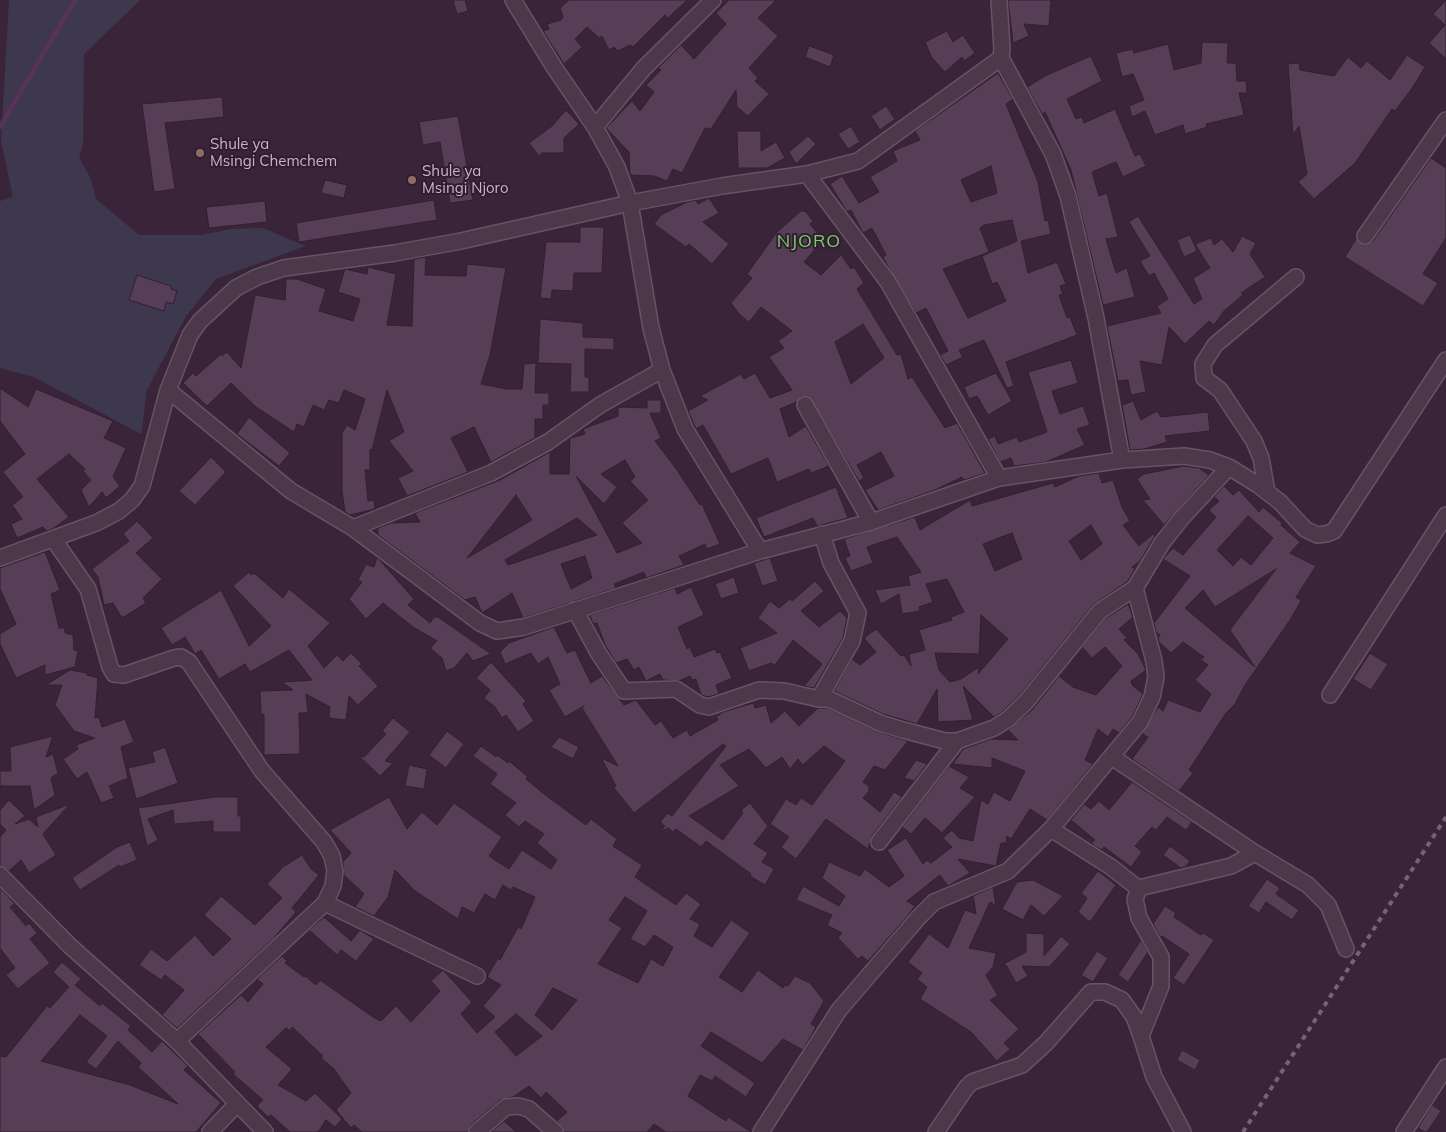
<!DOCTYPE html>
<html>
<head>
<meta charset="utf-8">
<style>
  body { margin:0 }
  canvas { display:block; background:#3a243a }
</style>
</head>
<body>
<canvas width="1446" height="1132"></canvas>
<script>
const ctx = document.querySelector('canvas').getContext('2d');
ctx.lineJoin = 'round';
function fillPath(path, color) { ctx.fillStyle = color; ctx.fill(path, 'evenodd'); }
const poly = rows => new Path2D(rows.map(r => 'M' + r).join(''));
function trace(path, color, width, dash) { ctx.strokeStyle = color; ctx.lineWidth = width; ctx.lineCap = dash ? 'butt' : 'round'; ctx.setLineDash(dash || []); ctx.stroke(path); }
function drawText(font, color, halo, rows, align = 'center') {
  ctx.font = font + ' Mulish,sans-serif'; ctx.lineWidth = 4; ctx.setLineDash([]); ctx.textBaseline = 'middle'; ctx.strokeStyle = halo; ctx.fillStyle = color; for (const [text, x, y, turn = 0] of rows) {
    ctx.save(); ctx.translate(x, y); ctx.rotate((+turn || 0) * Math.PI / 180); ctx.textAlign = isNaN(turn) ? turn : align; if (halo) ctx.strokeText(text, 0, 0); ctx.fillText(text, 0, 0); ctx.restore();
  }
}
const green = poly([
  [9,0,140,0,84,54,83,143,79,158,91,179,96,199,139,235,201,235,231,229,263,228,305,246,216,279,186,316,147,390,141,434,34,377,0,368,0,201,13,197,1,141]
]);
const stream = poly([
  [0,127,75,0]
]);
const building = poly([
  [453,0,465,0,468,11,457,14,453,0],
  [569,0,687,0,668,18,665,15,633,47,630,45,618,51,614,47,609,50,602,36,599,38,587,27,575,39,582,47,564,64,543,31,549,29,547,24,561,20,563,17,560,8,569,0],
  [729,0,776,0,758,18,778,36,749,68,758,78,755,81,769,94,748,116,737,107,736,90,711,129,705,128,682,173,673,169,667,181,654,176,630,175,629,152,606,128,632,101,640,111,654,92,646,85,661,70,658,68,681,45,694,59,726,24,716,13,729,0],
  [1008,0,1051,0,1049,26,1024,24,1029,36,1013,43,1008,0],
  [1446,0,1446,59,1429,43,1445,25,1433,14,1446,0],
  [947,31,953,42,963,35,975,53,964,61,962,57,945,72,932,58,925,42,947,31],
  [1202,42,1228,43,1227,63,1236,63,1237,81,1246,81,1247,93,1239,93,1244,115,1206,124,1207,127,1185,134,1183,125,1155,135,1145,111,1132,117,1129,106,1144,100,1133,74,1122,77,1116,53,1133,49,1134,53,1168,44,1174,70,1201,63,1202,42],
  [809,46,834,55,830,67,805,57,809,46],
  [1407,55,1425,67,1413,87,1395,111,1392,109,1355,163,1314,199,1298,182,1307,174,1299,126,1293,135,1288,64,1299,63,1300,70,1334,76,1348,57,1361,68,1367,61,1390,80,1407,55],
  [1091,56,1102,81,1067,99,1076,119,1082,117,1084,123,1115,109,1135,156,1140,154,1146,166,1123,177,1116,162,1092,172,1099,196,1107,193,1118,237,1106,239,1116,273,1127,268,1135,297,1103,305,1071,170,1045,112,1042,114,1027,87,1047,75,1091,56],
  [998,73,1013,99,1006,104,1038,182,1045,221,1048,220,1051,234,1021,241,1028,273,1057,262,1066,284,1060,286,1063,294,1059,295,1067,318,1070,317,1077,335,1006,362,1014,386,1007,388,984,340,959,350,963,357,946,365,940,355,948,351,926,308,916,313,888,267,883,257,886,255,872,228,863,233,851,210,847,212,830,184,842,176,859,203,879,192,870,177,897,161,893,151,920,140,915,131,998,73],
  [991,166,997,193,971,202,961,180,991,166],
  [1012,220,1017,241,982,256,992,284,997,282,1006,301,968,318,943,269,989,252,980,228,984,225,1012,220],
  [222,97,224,117,165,123,175,189,154,192,142,104,222,97],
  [886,106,895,119,880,130,871,116,886,106],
  [566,110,579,124,564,138,564,153,542,153,539,156,529,143,552,126,566,110],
  [458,116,473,200,450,203,440,142,423,145,419,122,458,116],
  [851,126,860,142,848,149,838,134,851,126],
  [737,131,761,131,761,151,776,142,785,158,767,168,738,168,737,131],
  [808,136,816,144,796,164,789,152,808,136],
  [1431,158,1446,168,1446,238,1423,274,1438,283,1423,306,1345,257,1356,239,1364,245,1373,241,1431,158],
  [325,180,347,185,344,198,321,193,325,180],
  [709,198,719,213,703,222,729,244,712,264,689,244,686,247,654,224,661,215,687,202,696,200,698,204,709,198],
  [434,200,437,220,299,242,296,223,434,200],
  [265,201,267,222,209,228,206,207,265,201],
  [801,211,805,211,813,221,810,224,823,240,804,262,821,275,841,255,851,269,854,267,864,283,857,289,897,355,901,354,908,379,912,377,945,428,957,423,985,473,964,480,962,477,935,490,878,510,865,490,894,476,881,452,857,465,864,478,859,481,809,397,801,397,796,402,780,409,789,437,806,426,829,466,811,473,809,469,777,482,768,458,731,474,703,425,696,429,688,411,708,400,700,396,741,374,744,379,755,373,770,398,792,390,769,357,784,348,778,341,792,331,761,307,749,322,740,315,731,303,752,278,747,274,777,232,801,211],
  [863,324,884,358,851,384,835,342,863,324],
  [1138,216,1194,304,1202,299,1193,278,1210,268,1195,244,1211,238,1214,245,1222,239,1233,252,1242,236,1256,243,1250,254,1265,277,1241,293,1243,295,1224,311,1214,325,1209,321,1185,344,1169,327,1162,365,1140,361,1146,392,1131,395,1128,380,1118,381,1107,326,1161,313,1157,306,1168,299,1154,273,1149,276,1140,261,1150,256,1129,222,1138,216],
  [580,227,604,227,602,273,574,273,573,291,552,290,551,299,540,298,546,242,580,242,580,227],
  [1190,235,1197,251,1184,257,1177,240,1190,235],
  [426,257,425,275,466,276,467,264,506,268,490,355,481,384,507,389,522,389,524,364,536,363,535,393,549,393,549,405,543,405,543,419,535,419,535,438,491,462,474,427,451,438,468,472,407,496,398,478,413,471,389,441,404,432,387,390,372,450,370,449,370,470,365,470,368,501,374,500,375,509,350,515,345,512,342,491,342,433,347,425,355,430,365,399,344,390,339,403,329,400,324,410,313,405,304,427,297,424,294,432,256,407,231,383,207,406,183,383,193,373,196,376,221,354,222,356,227,352,241,368,255,295,285,300,286,279,297,279,326,289,319,311,353,321,360,299,338,292,345,269,367,274,368,267,396,274,387,325,412,326,414,259,426,257],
  [137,275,171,286,171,289,177,291,173,304,166,302,164,311,129,300,137,275],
  [540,319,583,323,583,337,614,338,614,350,585,349,585,377,589,377,589,392,570,392,571,364,538,363,540,319],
  [1071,360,1078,383,1052,391,1060,414,1083,406,1090,425,1077,429,1085,445,1046,462,1014,466,1011,458,1000,462,988,439,995,436,998,444,1017,437,1019,442,1047,432,1028,372,1071,360],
  [996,373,1012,401,988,415,977,396,969,399,964,387,996,373],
  [0,388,28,407,36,389,113,421,104,438,126,448,113,477,120,486,106,498,102,492,89,507,81,490,91,480,83,471,85,469,69,454,37,479,69,517,54,528,47,531,43,527,17,538,11,524,22,519,12,505,23,497,3,472,25,454,0,421,0,388],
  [647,400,661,400,661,413,650,413,661,438,655,441,677,470,700,505,702,504,720,544,707,549,705,544,679,556,684,565,646,578,644,572,614,584,616,588,523,618,512,593,482,613,475,597,465,600,378,535,378,528,391,523,420,522,415,513,500,480,550,452,550,474,569,474,570,438,585,434,583,429,618,416,618,407,647,408,647,400],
  [625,460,635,477,630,481,648,500,622,523,642,543,617,553,576,476,604,504,617,487,601,474,625,460],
  [516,495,532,520,467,558,516,495],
  [577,518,597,535,508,565,505,560,577,518],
  [585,556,592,578,571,589,561,564,585,556],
  [1133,401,1141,420,1157,411,1161,417,1208,412,1210,431,1165,436,1167,442,1144,449,1130,450,1122,405,1133,401],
  [249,417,290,453,279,466,237,434,249,417],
  [211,457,226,472,195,505,179,491,211,457],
  [1184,466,1199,468,1209,475,1164,525,1143,500,1150,499,1137,479,1144,474,1184,466],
  [1099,473,1102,483,1113,480,1122,507,1130,521,1123,525,1139,546,1153,534,1155,536,1140,561,1132,567,1135,569,1128,581,1093,605,1018,697,1002,712,994,717,963,686,973,720,938,722,937,689,917,724,883,714,834,691,852,659,860,665,876,652,864,638,876,629,901,656,904,655,911,666,909,654,925,650,919,630,952,620,951,617,964,612,947,579,926,584,933,602,919,607,920,611,902,614,899,594,881,604,875,590,910,585,908,576,921,572,897,537,867,547,873,563,851,571,845,558,850,556,844,539,915,517,920,530,970,500,972,506,1053,483,1055,487,1079,476,1099,473],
  [1091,525,1102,544,1081,560,1069,541,1091,525],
  [1012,533,1022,559,995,571,983,544,1012,533],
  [981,615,1008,639,978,674,979,667,961,679,950,682,939,670,935,653,979,654,981,615],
  [1224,486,1233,495,1239,490,1259,512,1263,507,1282,523,1281,525,1300,542,1290,553,1316,566,1296,597,1301,601,1290,620,1245,685,1235,704,1226,713,1189,770,1193,773,1179,791,1132,759,1148,737,1142,734,1158,707,1163,711,1168,700,1200,712,1211,694,1195,680,1208,665,1201,660,1204,657,1183,642,1171,653,1159,642,1158,638,1160,635,1156,632,1154,623,1190,576,1163,559,1173,548,1183,555,1216,517,1209,510,1219,501,1214,497,1224,486],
  [1248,516,1273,538,1251,565,1241,557,1233,566,1217,550,1248,516],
  [1276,569,1230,630,1255,667,1185,608,1203,590,1215,607,1276,569],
  [836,487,848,518,817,526,813,518,764,537,756,518,836,487],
  [137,521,153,538,136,553,162,579,143,598,146,603,122,618,113,603,104,605,98,577,92,569,129,541,123,534,137,521],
  [45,552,60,590,51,594,59,628,65,628,65,633,73,635,74,650,78,651,75,667,45,675,45,665,16,678,0,644,0,634,16,624,0,589,0,568,45,552],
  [377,557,414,599,408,605,430,623,434,617,438,617,491,654,473,661,467,653,454,668,446,671,442,658,430,648,437,641,413,627,383,603,366,619,349,599,362,582,358,580,366,564,374,567,377,557],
  [770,558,778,581,762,586,754,563,770,558],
  [249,572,251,575,254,573,283,598,289,589,330,623,308,646,324,668,337,655,343,661,351,653,362,664,359,666,378,686,358,705,349,696,346,720,329,718,330,707,306,694,308,713,299,713,300,754,264,755,264,714,261,715,260,691,293,690,282,682,312,680,289,650,250,672,245,664,219,679,201,650,195,654,185,637,172,645,161,628,221,590,249,646,271,626,233,586,249,572],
  [734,577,739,593,721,599,715,584,734,577],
  [815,581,824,591,801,611,819,627,840,611,847,618,843,638,814,688,804,686,822,664,793,640,775,665,771,663,749,671,740,648,777,633,758,618,770,601,779,608,790,599,792,601,815,581],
  [691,587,704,615,678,627,687,649,690,647,694,657,715,649,717,653,720,652,732,678,716,685,719,694,708,697,701,695,696,679,692,680,690,676,679,681,663,680,660,674,646,681,639,667,634,670,627,659,616,663,605,645,597,623,593,624,590,615,675,588,677,594,691,587],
  [1128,604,1133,617,1119,629,1127,638,1124,640,1138,654,1146,670,1131,681,1132,685,1143,694,1132,717,1119,733,1113,729,1108,737,1098,729,1085,760,1093,764,1047,820,1030,809,1011,839,1007,836,1006,843,1001,843,996,866,958,859,970,873,948,886,940,875,907,901,915,906,907,917,868,961,862,956,858,959,838,938,842,933,827,925,832,915,796,900,803,886,839,906,845,896,822,878,829,862,860,876,865,869,889,887,904,876,887,850,906,838,923,864,927,860,931,863,952,847,943,838,952,830,959,838,973,841,981,800,988,804,994,792,1010,801,1025,771,992,758,992,768,953,764,963,749,991,739,1018,740,1008,730,1032,710,1059,676,1073,687,1096,695,1122,666,1105,647,1092,658,1082,647,1106,618,1128,604],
  [554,627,567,653,575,650,591,683,602,676,624,705,636,700,655,725,661,721,673,738,687,730,690,736,718,720,716,717,723,712,753,703,755,708,766,705,771,723,785,711,799,726,818,708,827,708,876,731,908,741,885,770,874,766,863,782,869,786,869,791,863,798,880,812,894,792,902,797,872,836,868,849,826,819,796,859,781,847,789,837,770,824,786,799,796,805,801,798,812,805,845,761,824,746,803,765,798,759,790,769,782,757,766,768,749,749,720,765,739,786,689,816,723,840,743,813,741,810,750,803,768,826,754,844,768,853,762,862,774,869,765,885,750,876,751,874,706,841,701,847,676,829,673,832,668,828,660,832,665,826,660,822,668,813,672,816,726,746,723,744,634,813,614,788,616,786,601,758,618,766,582,708,584,706,565,717,549,690,560,684,548,657,538,664,531,653,505,664,500,652,509,643,554,627],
  [1370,653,1388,664,1371,690,1353,679,1370,653],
  [491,662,526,701,523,704,534,721,518,732,506,715,502,718,495,707,484,698,490,690,476,678,491,662],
  [70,670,87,673,87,675,98,678,95,718,99,717,102,727,125,719,134,742,121,747,128,778,109,786,114,798,101,803,87,772,77,779,63,759,78,749,76,745,95,738,74,731,55,705,62,685,46,685,70,670],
  [393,718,410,732,385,761,393,763,380,776,359,756,364,757,386,734,382,731,393,718],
  [447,731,464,744,446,768,429,755,447,731],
  [53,736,46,757,53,754,58,773,51,778,55,795,34,810,30,786,0,786,0,771,11,771,10,747,53,736],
  [559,737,579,747,573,759,551,747,559,737],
  [481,746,496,757,497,755,508,763,509,761,528,777,526,779,544,794,586,825,591,819,617,839,613,846,642,865,635,877,676,905,686,893,701,904,690,919,700,924,694,936,712,947,731,920,750,933,719,977,742,992,758,970,783,988,785,985,788,986,795,976,810,983,824,1001,811,1024,816,1027,803,1050,783,1039,762,1063,711,1032,701,1046,755,1083,746,1097,715,1076,712,1081,700,1075,688,1096,726,1121,728,1117,751,1132,666,1132,654,1124,647,1132,564,1132,557,1121,567,1112,546,1092,541,1098,529,1086,513,1097,500,1100,471,1125,468,1132,362,1132,354,1125,351,1128,336,1110,351,1093,334,1069,321,1058,323,1056,292,1027,290,1031,286,1028,266,1047,292,1069,278,1085,306,1101,315,1093,342,1119,335,1127,326,1120,318,1132,290,1132,271,1115,268,1117,257,1106,263,1100,233,1074,235,1072,198,1034,241,995,248,1002,263,984,257,979,282,956,287,961,285,963,304,977,305,976,316,985,320,980,376,1019,381,1021,396,1006,411,1022,440,991,431,981,443,970,472,1002,461,1014,477,1033,495,1017,483,1006,501,985,487,977,498,958,500,960,518,927,521,929,535,897,513,887,511,890,503,885,495,900,485,894,474,913,462,907,458,919,415,891,395,870,388,897,374,916,355,907,364,894,344,875,343,862,351,853,330,830,389,797,407,829,422,812,437,825,454,803,502,837,489,856,509,869,522,850,551,869,557,860,537,843,544,834,525,821,519,827,505,815,516,803,490,784,497,774,473,756,481,746],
  [625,897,647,911,630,939,645,947,654,935,673,947,663,966,651,959,638,983,598,964,622,928,609,920,625,897],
  [553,988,577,1000,552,1030,535,1015,553,988],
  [516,1014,542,1036,516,1056,495,1032,516,1014],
  [165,747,178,783,136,799,128,768,155,762,152,752,165,747],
  [916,760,927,764,914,781,904,778,916,760],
  [409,765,427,769,424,789,405,786,409,765],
  [949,766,969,777,960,788,975,797,942,833,925,818,911,834,902,827,949,766],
  [1132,782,1192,822,1186,830,1167,817,1156,830,1152,827,1135,846,1142,852,1131,867,1104,847,1102,850,1093,845,1092,843,1095,840,1071,820,1084,804,1091,809,1099,801,1109,810,1132,782],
  [215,797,238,797,238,816,241,816,241,832,213,832,213,821,174,824,173,810,148,819,158,840,147,846,138,808,215,797],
  [9,800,25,816,15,824,29,819,38,827,36,817,70,804,43,834,56,855,29,873,21,860,9,871,0,866,0,837,6,830,0,824,0,810,9,800],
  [130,842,137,860,120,867,119,865,80,890,72,878,117,847,130,842],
  [1170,846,1190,861,1185,867,1181,868,1163,855,1170,846],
  [302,855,311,869,319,875,292,908,296,912,273,939,177,1028,162,1015,184,990,165,975,161,980,139,965,151,949,167,961,195,935,213,956,231,939,204,915,221,896,255,925,282,898,267,884,283,867,302,855],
  [1098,871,1116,885,1090,922,1078,912,1087,898,1081,893,1098,871],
  [1267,879,1280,888,1276,894,1299,910,1292,920,1266,902,1259,913,1248,906,1267,879],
  [1033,880,1063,896,1044,916,1031,905,1023,920,1002,909,1017,882,1033,880],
  [993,887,996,906,990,902,969,948,996,953,993,967,986,975,998,996,990,1000,1019,1029,1004,1043,1010,1049,997,1061,971,1032,920,999,927,987,917,979,922,973,908,962,929,934,948,948,965,910,976,914,973,896,993,887],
  [0,888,15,904,10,907,26,926,29,923,37,933,30,939,50,963,18,989,6,975,15,968,0,948,0,888],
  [1165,906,1176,913,1174,917,1201,935,1203,933,1214,940,1184,985,1173,978,1189,954,1162,936,1161,938,1153,924,1165,906],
  [324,917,351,941,360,930,374,939,356,961,341,950,337,955,309,930,324,917],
  [1026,933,1044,934,1044,956,1061,936,1070,944,1049,967,1022,966,1028,976,1016,983,1006,965,1002,965,1026,952,1026,933],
  [1141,940,1148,952,1128,982,1118,975,1141,940],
  [1097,951,1108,958,1093,982,1081,975,1097,951],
  [62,962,81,979,75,985,100,1006,102,1003,131,1026,128,1030,152,1052,162,1041,188,1066,184,1070,221,1103,196,1132,0,1132,0,1056,6,1057,47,1006,50,1008,69,987,53,972,62,962],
  [80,1015,107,1036,86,1062,96,1069,118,1041,141,1063,138,1067,178,1104,130,1085,41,1061,80,1015],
  [1182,1050,1200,1060,1195,1070,1177,1060,1182,1050],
  [1432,1105,1441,1111,1427,1132,1425,1132,1418,1128,1432,1105],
  [504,1121,516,1132,491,1132,504,1121]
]);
const minor = poly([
  [513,0,554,67,595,127,617,167,630,203,651,328,662,370,685,429,760,551],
  [1001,58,1053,154,1068,196,1096,318,1122,460],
  [595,127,644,68,713,0],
  [807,174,888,282,999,478],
  [1365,236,1446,120],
  [168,390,291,491,353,528,480,623,497,631,524,627,760,551,871,522,999,478,1122,460,1184,456,1210,460,1229,467,1258,485,1280,502,1305,529,1317,535,1326,534,1334,531,1446,360],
  [805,405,871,522],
  [1267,492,1261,458,1254,441,1220,390,1204,378,1203,364,1215,345,1296,277],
  [353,528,491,473,548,442,600,405,662,370],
  [54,540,88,589,110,667,114,674,124,675,174,658,181,657,189,662,262,771,324,842,332,856,335,871,333,886,325,903,177,1041],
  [0,558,96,523,119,511,132,500,142,486,168,390,190,335,200,321,236,288,257,277,284,268,395,253,461,241,630,203,722,186,807,174,858,161,1001,58,1002,49,999,0],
  [575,610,599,654,624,691,676,689,700,705,709,707,759,690,784,691,819,699,829,699,880,723,903,730,945,741,957,741,994,728,1008,719,1025,703,1100,611,1135,588,1162,543,1181,519,1229,467],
  [1330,695,1446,515],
  [819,699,852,641,858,613,831,563,822,534],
  [1112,757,1255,853,1308,885,1328,905,1346,949],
  [1051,829,1111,867,1139,889],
  [879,842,957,741],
  [0,875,71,947,177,1041,265,1132],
  [325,903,477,976],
  [210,1132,237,1104],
  [477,1132,506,1107,518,1106,529,1109,555,1132],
  [761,1132,839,1010,919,917,934,902,1008,871,1051,829,1140,722,1152,697,1156,677,1154,661,1135,588],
  [936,1132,966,1088,972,1082,1022,1065,1046,1043,1091,992,1105,992,1122,1000,1134,1017,1141,1036],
  [1183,1132,1154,1077,1141,1036,1161,986,1161,957,1139,918,1135,899,1139,889,1143,887,1231,866,1255,853],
  [1404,1132,1446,1067]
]);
const rail = poly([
  [1243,1132,1446,817]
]);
const markers = [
  [200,153,5,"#8d6e63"],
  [412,180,5,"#8d6e63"]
];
const poiNames = [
  ["Shule ya",210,144],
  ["Msingi Chemchem",210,161],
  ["Shule ya",422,171],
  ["Msingi Njoro",422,188]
];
const quarterNames = [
  ["NJORO",809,242]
];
fillPath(green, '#3e384f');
trace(stream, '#583258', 4.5);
fillPath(building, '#573e57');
trace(building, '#321f31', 1);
trace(minor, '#665365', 18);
trace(minor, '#4b384b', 15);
trace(rail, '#796178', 4, [5, 5]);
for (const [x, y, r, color] of markers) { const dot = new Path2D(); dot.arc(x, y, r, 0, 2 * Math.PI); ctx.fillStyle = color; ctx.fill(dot); trace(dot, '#301d2f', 2); }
drawText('15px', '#c6b3c6', '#301d2f', poiNames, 'left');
ctx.letterSpacing = '1px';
drawText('18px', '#75ce66', '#301d2f', quarterNames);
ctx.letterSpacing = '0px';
</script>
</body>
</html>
